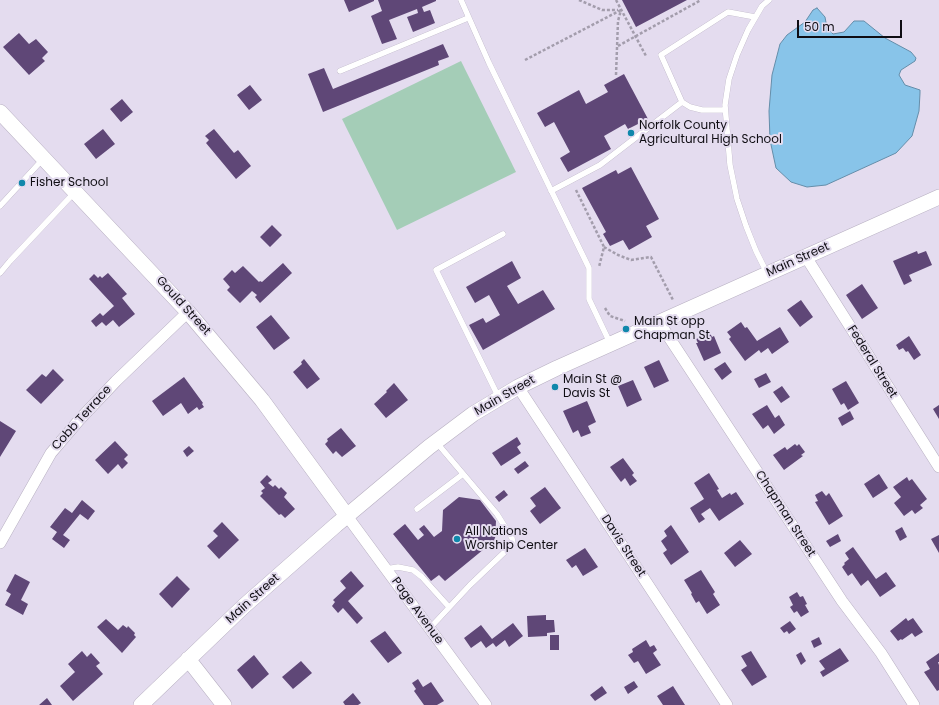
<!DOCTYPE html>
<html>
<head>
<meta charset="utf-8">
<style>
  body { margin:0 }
  #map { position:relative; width:939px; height:705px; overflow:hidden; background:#e4dcef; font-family:Poppins,sans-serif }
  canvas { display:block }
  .scale { position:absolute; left:797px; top:20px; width:105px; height:18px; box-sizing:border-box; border:2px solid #0f0d13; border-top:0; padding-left:5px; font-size:12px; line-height:14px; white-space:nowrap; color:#0f0d13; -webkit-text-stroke:3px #e4dcef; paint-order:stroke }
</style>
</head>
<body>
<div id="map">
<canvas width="939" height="705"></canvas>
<div class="scale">50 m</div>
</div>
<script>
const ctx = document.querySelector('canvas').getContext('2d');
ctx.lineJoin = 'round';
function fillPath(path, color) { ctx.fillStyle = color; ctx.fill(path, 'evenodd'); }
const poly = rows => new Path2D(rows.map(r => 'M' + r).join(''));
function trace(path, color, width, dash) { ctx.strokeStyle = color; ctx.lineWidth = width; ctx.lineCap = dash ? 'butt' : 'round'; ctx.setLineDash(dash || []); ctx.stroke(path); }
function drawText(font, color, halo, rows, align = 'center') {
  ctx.font = font + ' Poppins,sans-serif'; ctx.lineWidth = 4; ctx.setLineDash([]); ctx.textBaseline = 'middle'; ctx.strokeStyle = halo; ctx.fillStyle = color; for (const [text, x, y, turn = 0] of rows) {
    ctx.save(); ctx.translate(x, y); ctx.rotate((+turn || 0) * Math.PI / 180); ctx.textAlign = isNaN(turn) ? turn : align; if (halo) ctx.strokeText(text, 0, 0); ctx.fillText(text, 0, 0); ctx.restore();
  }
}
const green = poly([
  [461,61,516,172,397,230,342,119]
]);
const water = poly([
  [817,8,825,17,827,28,833,34,844,32,854,21,864,21,885,38,911,52,916,58,915,61,901,70,899,75,905,85,920,90,920,93,919,111,912,136,896,153,826,185,807,187,791,182,776,168,770,140,769,111,772,75,780,44,787,35,805,22,813,10,817,8]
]);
const building = poly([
  [344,0,374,0,374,1,349,12],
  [378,0,436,0,436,1,422,7,424,12,430,10,435,23,413,32,407,17,418,13,417,9,389,20,397,39,382,44,371,16,382,11],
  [622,0,687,0,636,27],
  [19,33,29,44,36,39,48,52,42,58,45,61,29,75,3,47],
  [443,44,449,57,438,61,439,65,323,112,308,74,324,68,333,89],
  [624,74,648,119,628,129,625,124,604,136,611,149,568,172,560,158,570,152,554,122,545,127,537,113,579,90,586,104,608,92,604,85],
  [250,85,262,100,249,110,237,95],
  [122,99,133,112,121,122,110,109],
  [103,129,115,144,96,159,84,144],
  [214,129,234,153,238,150,251,166,236,179,206,143,209,140,205,136],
  [631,167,659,219,646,226,652,237,629,250,623,240,610,246,603,234,606,232,582,188,616,170,618,174],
  [272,225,282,235,270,247,260,237],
  [917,251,918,254,926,251,932,265,909,275,912,281,904,285,893,261],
  [512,261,521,278,507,286,518,304,543,290,555,309,483,350,469,325,483,318,486,323,500,315,489,295,475,303,466,287],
  [283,263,292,273,260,303,255,297,257,295,252,291,240,303,227,290,230,287,223,279,232,270,235,273,243,266,259,282,260,281,262,282],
  [108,273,127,294,122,298,135,314,119,327,113,320,106,326,102,322,96,327,91,321,100,313,103,316,114,306,89,279,94,274,98,278,100,276,102,278],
  [862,284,878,308,862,319,846,295],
  [801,300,813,317,800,327,787,310],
  [271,315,290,338,274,350,256,327],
  [741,322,745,328,747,327,757,341,780,327,789,342,772,354,768,348,761,353,759,350,745,361,729,339,731,337,727,332],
  [710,333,712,337,714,336,721,353,704,361,696,343,698,343,696,339],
  [909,336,921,355,914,360,908,351,906,352,903,348,899,350,896,345],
  [304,359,320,379,307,389,293,372,302,364,301,362],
  [659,360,669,381,654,388,644,367],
  [725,362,732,372,722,380,714,369],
  [53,369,64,380,41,404,26,390,42,374,46,377],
  [766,373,771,382,759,388,754,379],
  [184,377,203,403,202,404,204,407,199,410,197,407,188,414,181,403,163,416,152,401],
  [633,380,642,400,627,407,618,386],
  [846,381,859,403,848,410,844,403,841,405,832,389],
  [394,383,408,400,386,418,374,404,387,392,386,391],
  [782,386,790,397,781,403,773,392],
  [587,401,596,422,588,426,591,433,581,437,578,430,573,433,563,411],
  [767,405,775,418,779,415,785,425,774,434,768,425,763,429,752,414],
  [939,405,939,419,933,409],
  [850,411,854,419,842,426,838,418],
  [0,421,16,431,0,457],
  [341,428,356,446,342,457,336,451,333,454,325,444,328,441,327,439],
  [517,437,521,444,517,447,521,453,501,466,492,453],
  [115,441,128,455,124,459,128,463,122,469,118,464,108,474,95,460],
  [795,444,797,446,799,444,805,452,801,455,803,456,784,470,773,455,785,447,787,450],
  [189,446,194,451,187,457,183,451],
  [623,458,634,473,632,475,637,481,630,486,625,478,621,482,610,467],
  [525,461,529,466,518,474,514,469],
  [709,473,719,489,717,490,722,498,730,493,731,495,736,492,744,504,719,521,710,508,701,514,705,519,699,523,690,508,704,499,694,483],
  [879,474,888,488,873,498,864,484],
  [267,475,272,480,268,483,273,487,275,485,279,489,281,487,287,493,284,497,295,509,285,518,281,514,279,515,260,496,263,493,261,491,265,488,260,482],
  [907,477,909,481,912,479,927,499,920,505,923,508,915,514,912,510,904,516,894,503,901,497,893,487],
  [545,487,561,508,540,524,530,511,536,506,530,498],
  [504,490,508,495,499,502,495,497],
  [822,491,826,496,829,493,843,516,829,525,815,502,818,501,815,495],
  [459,497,480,500,496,521,495,540,445,581,439,575,431,581,393,534,405,524,418,540,424,535,419,529,424,525,434,537,442,531,443,510],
  [82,500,95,511,88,520,80,514,63,535,70,540,64,548,52,539,57,532,50,527,65,508,72,513],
  [222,522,239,540,219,559,207,546,218,536,213,531],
  [671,525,689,552,671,565,663,553,667,550,661,541,667,536,664,531],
  [902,527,907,537,900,541,895,531],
  [838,534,841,541,830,547,826,541],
  [939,535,939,553,931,539],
  [740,540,752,554,735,567,724,553],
  [853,547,876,579,886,572,896,586,880,597,868,580,861,586,852,573,848,576,842,567,845,564,844,563,849,559,845,553],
  [585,548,598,567,583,576,576,565,572,568,566,560],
  [701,570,715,592,713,594,720,605,707,614,699,601,696,603,691,594,692,593,684,580],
  [351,571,364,586,348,601,363,618,357,624,343,608,338,613,332,606,335,602,333,600,346,588,340,581],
  [15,574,30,582,21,600,28,604,23,615,5,605,11,594,6,591],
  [177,576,190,589,172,608,159,594],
  [797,592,800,597,803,596,807,604,805,605,809,612,801,617,797,611,794,613,790,607,793,605,789,597],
  [546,615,546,620,554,620,555,632,547,633,547,636,528,637,527,616],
  [906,618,908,621,913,618,923,632,915,637,912,633,902,640,901,639,898,641,890,631],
  [106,619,118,630,123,625,127,628,128,626,135,633,134,635,136,637,122,653,97,627],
  [790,621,796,629,789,634,787,631,784,633,780,628],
  [513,623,523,636,509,647,505,640,496,647,493,643,486,648,481,641,471,648,464,638,481,625,492,639],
  [385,631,402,653,388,663,370,641],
  [550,635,559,635,559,650,550,650],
  [819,637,822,644,814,648,811,641],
  [646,640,650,647,654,645,657,650,653,653,661,665,646,674,638,661,634,663,628,655,633,652,632,649],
  [840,648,849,661,823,677,820,672,825,669,819,661],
  [82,651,87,657,91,653,100,663,96,666,103,674,73,701,60,686,75,672,68,664],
  [751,651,767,677,752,686,741,670,747,666,741,656],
  [801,652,806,661,801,665,796,655],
  [939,653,939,662,938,662,939,665,939,690,937,691,924,672,930,669,926,662],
  [254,655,269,674,252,689,237,670],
  [301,661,312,673,293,689,282,677],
  [418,679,423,687,431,682,444,701,437,705,424,705,414,691,416,689,412,683],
  [634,681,638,687,628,694,624,687],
  [602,686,607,693,595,701,590,695],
  [673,686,685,705,663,705,657,696],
  [353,693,361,703,358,705,345,705,343,702],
  [47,698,52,705,39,705]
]);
const path = poly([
  [579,0,602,10,618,10],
  [616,0,646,56],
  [618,46,701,0],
  [525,60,621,10],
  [616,75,618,21,621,10],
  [576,190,604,247,599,267],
  [604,247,618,255,631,260,651,257,673,300],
  [605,308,610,316,625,321]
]);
const lane = poly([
  [461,0,489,63,589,268,589,299,610,343],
  [340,71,468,18],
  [725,110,702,110,690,107,682,102,661,55,728,12,755,17],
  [551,191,600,165,682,102],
  [0,206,43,159],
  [0,273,10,261,74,193],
  [767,273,756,251,746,226,737,199,730,165,725,105,729,79,737,55,748,30,762,6,769,0],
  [499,398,436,270,503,234],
  [417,509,463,474],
  [386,569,398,567,413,570,422,577,449,607],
  [430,628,470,585,513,544,512,538,497,514,437,443]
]);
const street = poly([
  [806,257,939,467],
  [659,322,842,601,881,653,914,705],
  [518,387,727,705],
  [347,516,486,705],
  [0,543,51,453,80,419,116,381,188,312]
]);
const secondary = poly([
  [0,112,188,312,262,400,347,516],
  [188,659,224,705],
  [141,705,244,606,336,525,429,447,473,414,518,387,557,368,939,197]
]);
const markers = [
  [631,133,4,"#0f87ab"],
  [22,183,4,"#0f87ab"],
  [626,329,4,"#0f87ab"],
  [555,387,4,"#0f87ab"],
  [457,539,4,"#0f87ab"]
];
const poiNames = [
  ["Norfolk County",639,126],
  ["Agricultural High School",639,140],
  ["Fisher School",30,183],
  ["Main St opp",634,322],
  ["Chapman St",634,336],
  ["Main St @",563,380],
  ["Davis St",563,394],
  ["All Nations",465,532],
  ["Worship Center",465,546]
];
const streetNames = [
  ["Main Street",798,260,-24],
  ["Gould Street",183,306,48],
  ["Federal Street",872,362,58],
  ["Main Street",505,396,-30],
  ["Cobb Terrace",82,418,-48],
  ["Chapman Street",785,514,57],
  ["Davis Street",623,546,57],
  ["Main Street",253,599,-42],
  ["Page Avenue",417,611,54]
];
fillPath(green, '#a4cdb7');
fillPath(water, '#88c4e9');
trace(water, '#648da9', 1);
fillPath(building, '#5f4777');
trace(lane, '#b7afc1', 6);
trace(street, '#b7afc1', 12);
trace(secondary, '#b7afc1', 16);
trace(path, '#a39dac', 2.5, [3, 2]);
trace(lane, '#fff', 5.5);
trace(street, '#fff', 11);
trace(secondary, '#fff', 15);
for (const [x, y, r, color] of markers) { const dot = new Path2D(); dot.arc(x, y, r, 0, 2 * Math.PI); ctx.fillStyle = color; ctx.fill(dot); trace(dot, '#e4dcef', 1.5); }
drawText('12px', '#0f0d13', '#e4dcef', poiNames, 'left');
drawText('12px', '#0f0d13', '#e4dcef', streetNames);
</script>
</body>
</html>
